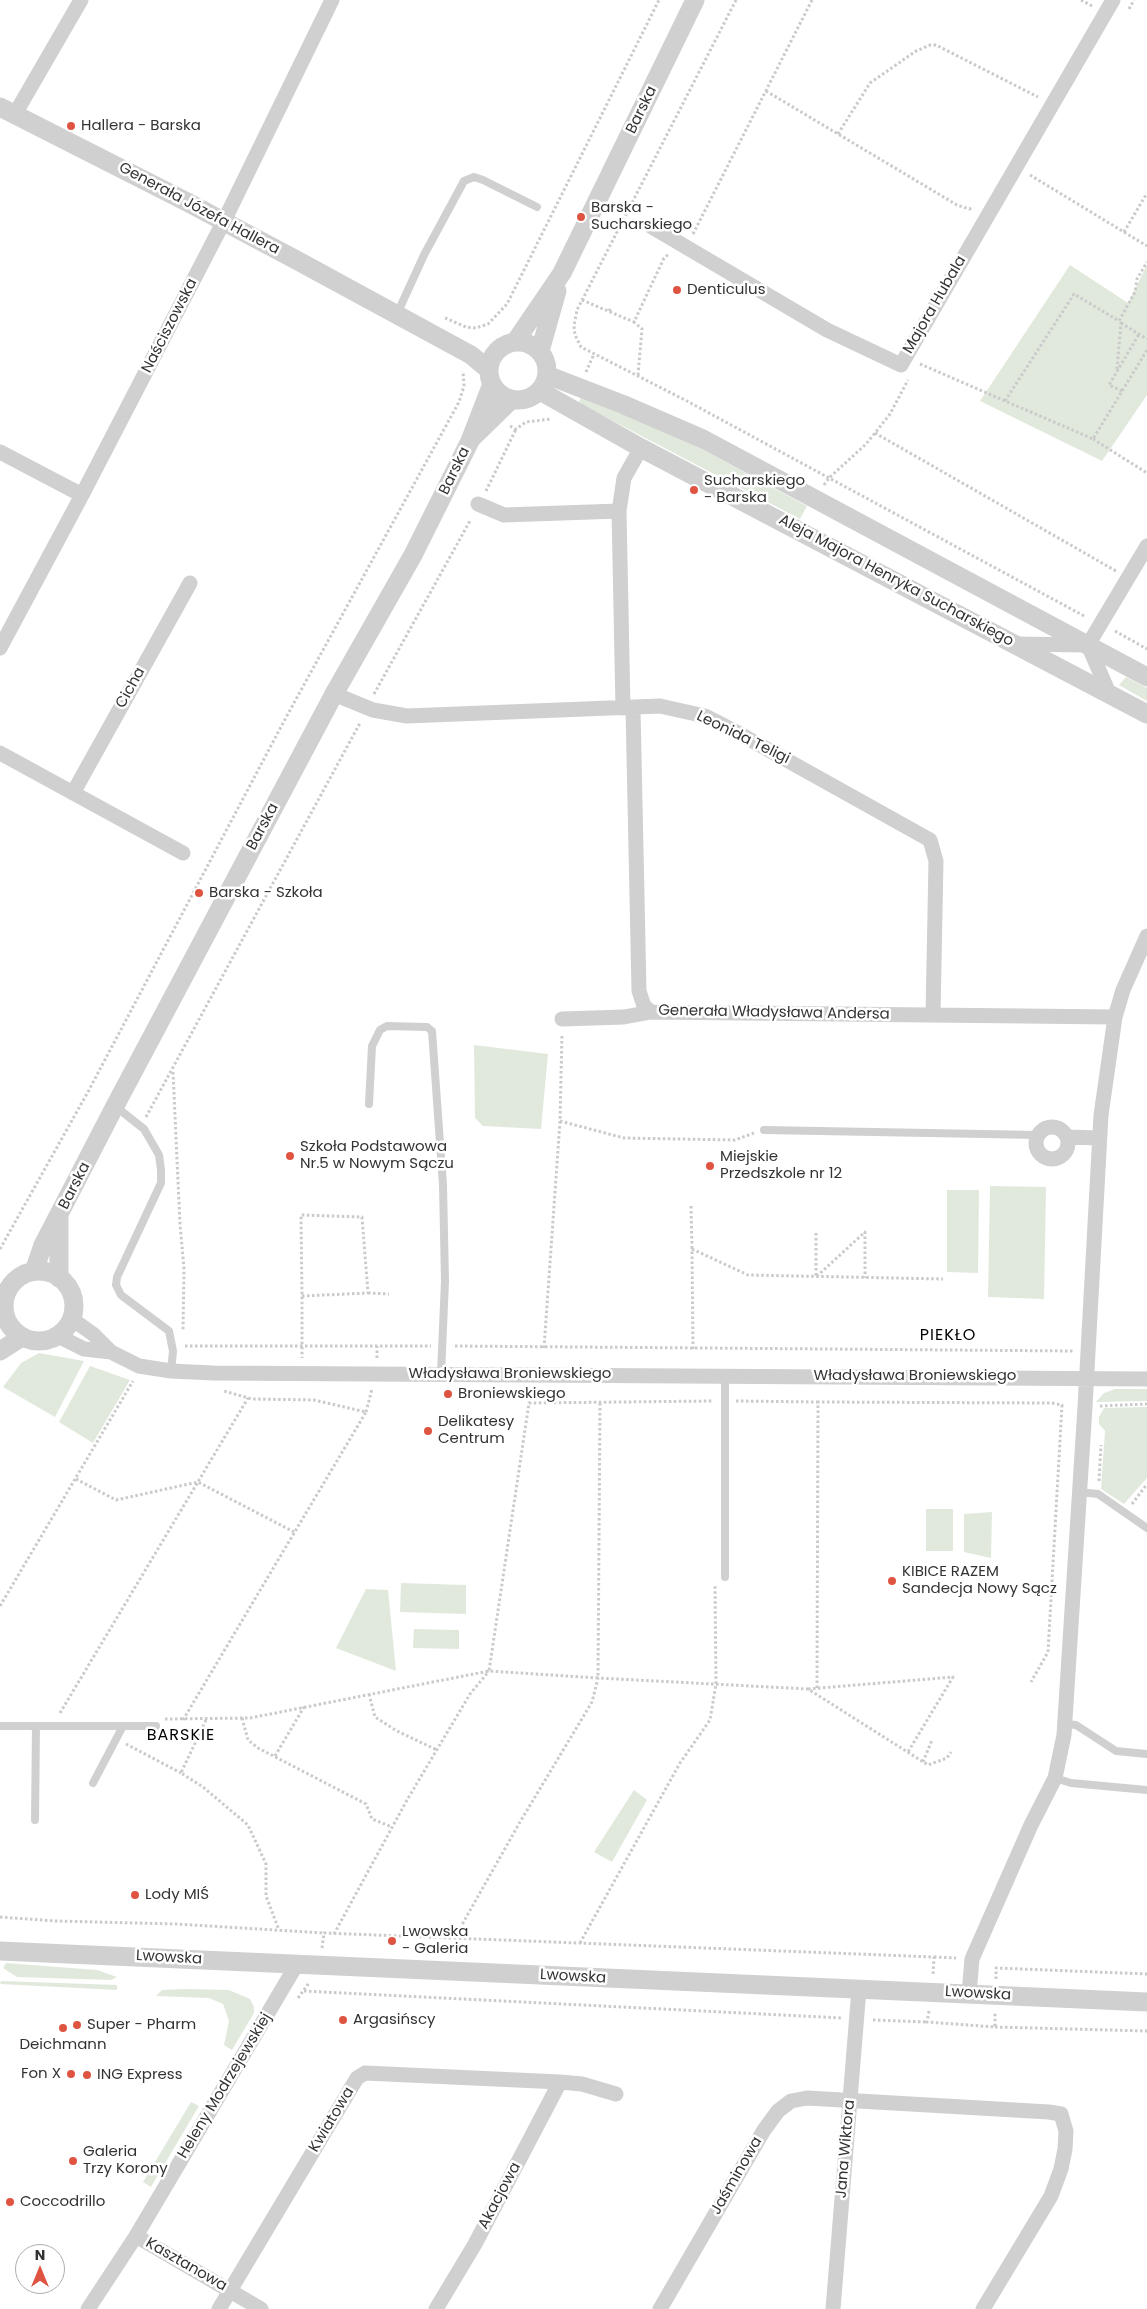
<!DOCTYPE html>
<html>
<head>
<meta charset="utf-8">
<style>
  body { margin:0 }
  #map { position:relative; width:1147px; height:2309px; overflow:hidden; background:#fff; font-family:Poppins,sans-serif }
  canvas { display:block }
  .north { position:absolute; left:15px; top:2244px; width:50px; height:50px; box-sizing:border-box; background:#fff; border:1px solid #adadad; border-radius:50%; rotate:0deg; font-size:14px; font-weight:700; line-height:20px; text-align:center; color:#333 }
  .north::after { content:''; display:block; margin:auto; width:18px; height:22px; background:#de5441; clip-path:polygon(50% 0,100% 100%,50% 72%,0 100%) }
</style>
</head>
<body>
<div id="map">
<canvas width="1147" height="2309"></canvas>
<div class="north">N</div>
</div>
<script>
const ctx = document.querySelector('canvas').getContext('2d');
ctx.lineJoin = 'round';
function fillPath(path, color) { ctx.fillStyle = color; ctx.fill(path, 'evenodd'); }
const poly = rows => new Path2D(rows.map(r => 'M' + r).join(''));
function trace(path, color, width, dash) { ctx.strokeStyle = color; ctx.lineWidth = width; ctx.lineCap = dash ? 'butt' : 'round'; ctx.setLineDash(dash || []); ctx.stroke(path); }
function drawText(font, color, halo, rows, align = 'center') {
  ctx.font = font + ' Poppins,sans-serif'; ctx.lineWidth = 5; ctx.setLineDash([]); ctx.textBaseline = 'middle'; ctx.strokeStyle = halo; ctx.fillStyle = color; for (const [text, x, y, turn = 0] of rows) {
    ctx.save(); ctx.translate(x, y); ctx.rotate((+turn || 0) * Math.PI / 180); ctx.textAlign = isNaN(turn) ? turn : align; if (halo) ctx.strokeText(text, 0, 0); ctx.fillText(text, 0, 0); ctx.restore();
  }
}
const green = poly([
  [1070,265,1128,303,1147,265,1147,395,1102,461,980,401],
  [582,395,683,439,807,506,800,519,588,408,579,402],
  [1126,677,1147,688,1147,701,1119,685],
  [474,1045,548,1054,541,1129,483,1126,475,1118],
  [990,1186,1046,1187,1044,1299,988,1297],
  [947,1190,979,1190,978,1273,947,1272],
  [39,1353,84,1361,55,1417,3,1387,21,1363],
  [90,1366,130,1380,93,1443,59,1422],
  [1115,1389,1147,1389,1147,1401,1096,1402,1104,1393],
  [1147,1407,1147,1478,1124,1504,1101,1489,1105,1431,1099,1424,1099,1417,1104,1408],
  [926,1509,953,1509,953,1551,926,1551],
  [992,1512,991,1558,964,1552,964,1514],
  [401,1583,466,1585,466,1614,400,1612],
  [366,1589,388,1590,396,1671,336,1648],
  [414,1629,459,1630,459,1649,413,1648],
  [634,1790,647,1800,612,1862,594,1852],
  [6,1963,97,1970,117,1977,111,1980,17,1977,3,1968],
  [1,1981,117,1985,117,1990,0,1984],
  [185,1989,229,1990,250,1999,254,2007,254,2013,232,2050,224,2045,229,2021,223,2004,209,1998,156,1996,162,1990],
  [191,2102,199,2106,151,2187,143,2182]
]);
const path = poly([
  [736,0,577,310,574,326,575,335,581,347,685,400,1086,617],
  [1081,0,1092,6],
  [1129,9,1134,0],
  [766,91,957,205,969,209,974,208],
  [838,134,870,83,916,51,930,45,936,45,1038,97],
  [1030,175,1147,246],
  [1124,232,1147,193],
  [693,234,812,0],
  [582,300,634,322],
  [609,311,612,307],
  [445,318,466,327,476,328,488,324,507,304,659,0],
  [1121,323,1147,339],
  [920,364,1093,439,1147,350],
  [1117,369,1121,322],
  [586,372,594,354],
  [638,375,642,329,634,322,664,258,669,254],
  [1122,391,1109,385,1139,334],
  [1005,401,1074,294,1119,321,1135,292,1137,279,1147,262],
  [510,426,516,429,526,422,551,419],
  [875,433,1116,571],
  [1093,439,1147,473],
  [824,485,829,478,865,445,875,433,890,414,908,380],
  [486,491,516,429],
  [1115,631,1147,649],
  [374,694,471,519],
  [173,1072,180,1224,184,1269,183,1330],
  [146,1117,360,723],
  [560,1121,624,1138,735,1140,754,1133],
  [691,1206,692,1249],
  [816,1233,816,1277,865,1232,865,1278],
  [0,1249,89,1090,283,723,459,402,464,386,463,371],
  [368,1293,389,1294],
  [302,1296,368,1293,362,1217,301,1215,302,1296,302,1358],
  [185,1346,431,1346],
  [455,1346,1073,1351],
  [544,1348,560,1121,562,1034],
  [693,1349,692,1249,748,1275,943,1279],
  [377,1358,377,1346],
  [736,1401,818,1402],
  [600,1403,598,1678,489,1671,529,1403,713,1401],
  [1100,1406,1147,1404],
  [366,1412,372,1389],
  [76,1479,116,1500,198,1482,294,1532],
  [1099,1481,1101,1445],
  [1132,1504,1147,1484],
  [0,1606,133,1381],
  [817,1688,818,1402,1052,1403,1062,1405,1048,1652,1031,1682],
  [808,1689,953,1677,908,1752],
  [369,1694,375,1717,397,1731,437,1750],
  [60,1713,248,1398],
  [242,1718,248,1740,258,1748,366,1804,372,1819,392,1827],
  [165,1719,250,1718,489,1671],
  [183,1720,366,1412,314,1400,252,1399,224,1391],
  [206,1720,181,1773,203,1787,248,1825,266,1864,266,1896,279,1930],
  [126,1744,181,1773],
  [275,1756,304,1707],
  [923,1762,932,1740],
  [0,1917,55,1921,176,1924,324,1933],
  [334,1934,407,1800,470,1694,489,1671],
  [455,1937,520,1822,592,1702,598,1678,808,1689,928,1765,947,1758,951,1752],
  [580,1943,680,1763,710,1720,716,1684,715,1584],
  [322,1948,324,1933,934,1957,933,1975],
  [934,1957,956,1958],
  [996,1979,996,1968,1147,1974],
  [304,1991,842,2018],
  [298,1998,309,1983],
  [929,2011,927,2022,995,2027,995,2012],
  [873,2020,927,2022],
  [995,2027,1147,2031]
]);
const service = poly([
  [397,314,424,255,464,181,474,177,483,180,537,207],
  [369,1104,372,1046,380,1030,387,1026,427,1027,432,1031,443,1185,445,1281,441,1374],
  [115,1106,144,1129,159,1155,161,1170,161,1183,117,1277,116,1285,121,1295,169,1331,173,1351,171,1371],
  [764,1130,1038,1135],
  [1079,1492,1098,1494,1147,1528],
  [725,1577,725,1375],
  [1065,1724,1076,1725,1116,1751,1147,1754],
  [0,1726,156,1726],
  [1055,1778,1071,1783,1147,1790],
  [93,1783,123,1726],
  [35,1820,36,1726]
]);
const minor = poly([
  [15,114,81,0],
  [652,227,827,330,901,365,1113,0],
  [0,452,82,495],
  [478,504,504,515,619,511],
  [1015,644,1086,645],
  [1088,645,1147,546],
  [1088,645,1109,693],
  [0,648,82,495,224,221,332,0],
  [334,694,373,710,407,716,660,706,705,716,740,734,930,840,936,861,933,1015],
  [623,708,619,511,624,478,641,448],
  [633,708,639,991,644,1006,651,1012,1115,1017],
  [0,753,183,853],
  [73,793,190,583],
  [562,1019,624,1017,651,1012],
  '1036 1143a16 16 0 1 1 32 0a16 16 0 1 1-32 0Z',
  [1067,1137,1099,1138],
  [72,1319,93,1334,111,1352],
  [58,1336,84,1349,111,1352,139,1366,171,1371,213,1373,1147,1379],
  [969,1994,972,1959,1031,1825,1055,1778,1064,1735,1085,1407,1101,1115,1115,1017,1123,990,1147,936],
  [136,2236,261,2309],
  [88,2309,136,2236,297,1964],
  [219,2309,357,2078,365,2073,560,2082,582,2084,616,2094],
  [436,2309,475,2244,560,2082],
  [660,2309,764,2130,778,2111,791,2101,807,2098,1049,2112,1061,2114,1066,2131,1065,2149,1061,2169,1051,2196,983,2309],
  [833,2309,859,1989]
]);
const tertiary = poly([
  [0,107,189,203,300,262,471,355,489,370],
  '489 371a29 29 0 1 1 58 0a29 29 0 1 1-58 0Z',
  [515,342,562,273,695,0],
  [540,351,557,291],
  [547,375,622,404,703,439,1147,677],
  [540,391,641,448,1147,714],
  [472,438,512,399],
  '4 1306a35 35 0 1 1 70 0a35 35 0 1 1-70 0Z',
  [34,1271,43,1245,115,1106,334,694,413,555,470,441,492,384],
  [59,1278,59,1217],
  [0,1351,22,1337],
  [0,1951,1147,2002]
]);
const markers = [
  [71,126,5,"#de5441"],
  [581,217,5,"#de5441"],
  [677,290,5,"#de5441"],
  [694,490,5,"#de5441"],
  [199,893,5,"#de5441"],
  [290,1156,5,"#de5441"],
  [710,1166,5,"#de5441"],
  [448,1394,5,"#de5441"],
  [428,1431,5,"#de5441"],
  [892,1581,5,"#de5441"],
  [135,1895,5,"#de5441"],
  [392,1941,5,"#de5441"],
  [343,2020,5,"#de5441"],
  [77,2025,5,"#de5441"],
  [63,2028,5,"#de5441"],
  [71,2074,5,"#de5441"],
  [87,2075,5,"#de5441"],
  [73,2161,5,"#de5441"],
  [10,2202,5,"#de5441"]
];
const streetNames = [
  ["Barska",642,110,-64],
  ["Generała Józefa Hallera",199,209,28],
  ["Majora Hubala",935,305,-60],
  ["Naściszowska",170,326,-63],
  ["Barska",455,471,-64],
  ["Aleja Majora Henryka Sucharskiego",896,581,28],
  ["Cicha",131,688,-61],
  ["Leonida Teligi",743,738,26],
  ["Barska",263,827,-62],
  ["Generała Władysława Andersa",774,1013,1],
  ["Barska",75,1186,-63],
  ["Władysława Broniewskiego",510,1374],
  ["Władysława Broniewskiego",915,1376],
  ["Lwowska",169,1958,3],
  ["Lwowska",573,1977,3],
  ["Lwowska",978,1994,3],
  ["Heleny Modrzejewskiej",225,2086,-59],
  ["Kwiatowa",332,2120,-59],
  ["Jana Wiktora",846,2149,-85],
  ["Jaśminowa",737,2176,-60],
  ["Akacjowa",500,2196,-62],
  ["Kasztanowa",186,2265,30]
];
const poiNames = [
  ["Hallera - Barska",81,126],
  ["Barska -",591,208],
  ["Sucharskiego",591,225],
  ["Denticulus",687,290],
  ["Sucharskiego",704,481],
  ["- Barska",704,498],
  ["Barska - Szkoła",209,893],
  ["Szkoła Podstawowa",300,1147],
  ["Nr.5 w Nowym Sączu",300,1164],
  ["Miejskie",720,1157],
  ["Przedszkole nr 12",720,1174],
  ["Broniewskiego",458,1394],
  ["Delikatesy",438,1422],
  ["Centrum",438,1439],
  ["KIBICE RAZEM",902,1572],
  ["Sandecja Nowy Sącz",902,1589],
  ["Lody MIŚ",145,1895],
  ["Lwowska",402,1932],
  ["- Galeria",402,1949],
  ["Argasińscy",353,2020],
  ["Super - Pharm",87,2025],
  ["Deichmann",63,2045,"center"],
  ["Fon X",61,2074,"right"],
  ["ING Express",97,2075],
  ["Galeria",83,2152],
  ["Trzy Korony",83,2169],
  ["Coccodrillo",20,2202]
];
const neighbourhoodNames = [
  ["PIEKŁO",948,1336],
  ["BARSKIE",181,1736]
];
fillPath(green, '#e1e9dd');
trace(path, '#cacaca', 3, [2.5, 2.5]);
trace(service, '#d0d0d0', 8);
trace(minor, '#d0d0d0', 15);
trace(tertiary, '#d0d0d0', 19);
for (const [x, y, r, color] of markers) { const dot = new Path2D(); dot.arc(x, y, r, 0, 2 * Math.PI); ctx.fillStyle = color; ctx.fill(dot); trace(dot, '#fff', 2); }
drawText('15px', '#333', '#fff', streetNames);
drawText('15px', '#333', '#fff', poiNames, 'left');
ctx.letterSpacing = '1px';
drawText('16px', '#000', '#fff', neighbourhoodNames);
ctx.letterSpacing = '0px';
</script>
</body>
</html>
